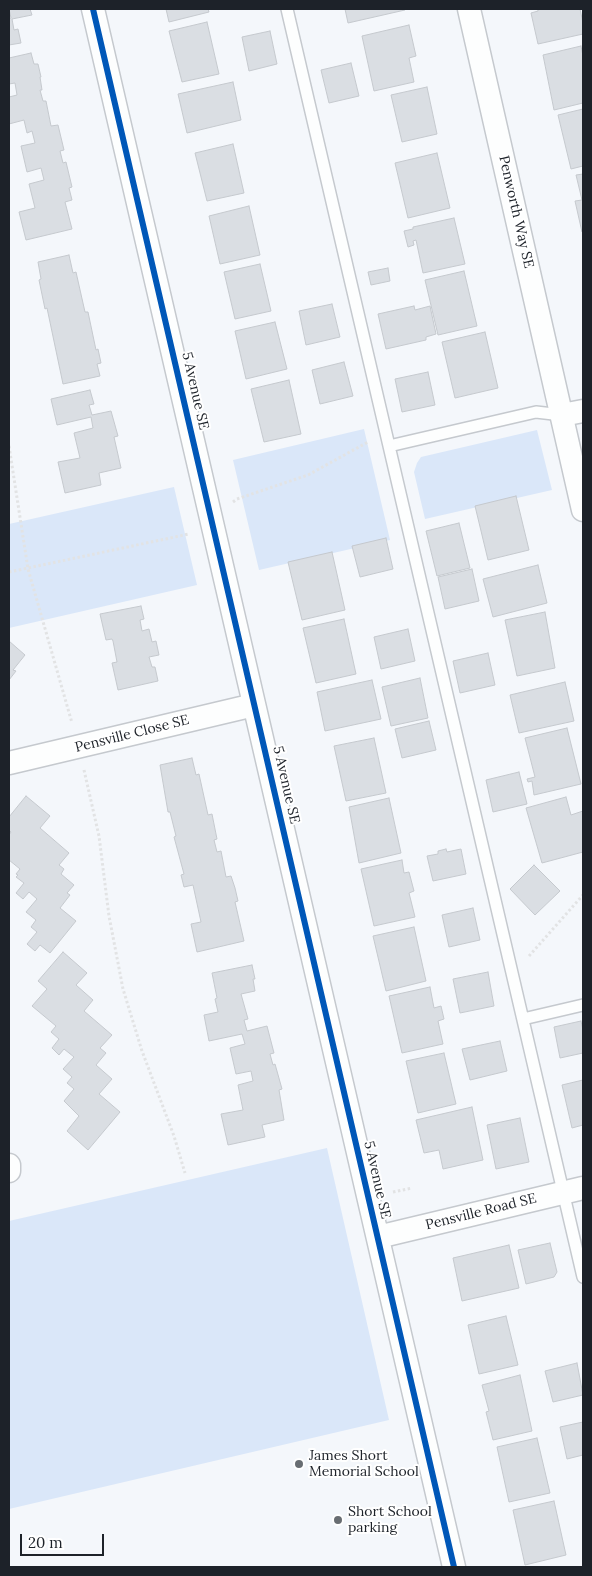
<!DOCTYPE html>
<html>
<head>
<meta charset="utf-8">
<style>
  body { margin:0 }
  #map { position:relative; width:592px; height:1576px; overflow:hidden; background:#f4f7fb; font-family:Lora,serif }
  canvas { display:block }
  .frame { position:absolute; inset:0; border:10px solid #1d2229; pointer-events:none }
  .scale { position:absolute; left:20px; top:1534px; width:84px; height:22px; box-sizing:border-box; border:2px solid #1d2229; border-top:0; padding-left:6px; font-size:15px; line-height:18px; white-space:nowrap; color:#1d2229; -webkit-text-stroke:4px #fff; paint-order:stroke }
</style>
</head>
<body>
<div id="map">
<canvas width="592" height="1576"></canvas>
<div class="frame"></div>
<div class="scale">20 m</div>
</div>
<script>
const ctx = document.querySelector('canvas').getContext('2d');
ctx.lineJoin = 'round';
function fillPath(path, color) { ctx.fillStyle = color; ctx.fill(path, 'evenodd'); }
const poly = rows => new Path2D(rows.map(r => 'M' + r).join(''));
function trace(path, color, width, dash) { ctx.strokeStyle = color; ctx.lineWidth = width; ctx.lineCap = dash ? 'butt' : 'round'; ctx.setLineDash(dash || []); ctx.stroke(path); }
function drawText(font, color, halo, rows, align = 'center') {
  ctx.font = font + ' Lora,serif'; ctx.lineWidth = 4; ctx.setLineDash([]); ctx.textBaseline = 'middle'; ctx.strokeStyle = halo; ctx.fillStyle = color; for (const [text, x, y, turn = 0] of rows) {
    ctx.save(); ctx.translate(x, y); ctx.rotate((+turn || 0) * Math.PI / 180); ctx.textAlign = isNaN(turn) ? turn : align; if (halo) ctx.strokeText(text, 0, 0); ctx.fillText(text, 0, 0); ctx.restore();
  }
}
const green = poly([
  [364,429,390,540,259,570,233,460],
  [537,430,552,490,425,519,414,472,417,463,421,457],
  [174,487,197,585,9,628,9,524],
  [327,1148,389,1420,9,1509,9,1221]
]);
const building = poly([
  [9,9,30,9,32,15,12,19,14,30,18,29,21,43,9,45,9,19,11,18,9,9],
  [166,9,208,9,209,12,169,22,166,9],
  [345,9,405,9,405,10,348,23,345,9],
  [538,9,580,9,583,23,583,34,538,44,531,13,538,11,538,9],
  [207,22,219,74,182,82,169,31,207,22],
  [409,25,416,56,409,58,414,82,374,91,362,36,409,25],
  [270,31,277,64,249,71,242,37,270,31],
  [581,46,583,56,583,103,554,110,543,55,581,46],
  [31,53,34,64,38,64,41,77,40,77,42,90,40,90,43,101,46,101,51,126,58,125,64,150,60,151,63,163,66,162,72,187,69,188,72,200,65,202,72,229,26,240,19,212,35,208,29,184,44,180,41,168,27,172,21,146,35,143,32,131,27,133,24,120,9,124,9,97,17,95,15,83,9,84,9,58,31,53],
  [351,63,359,96,329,103,321,70,351,63],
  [233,82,241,120,187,133,178,94,233,82],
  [427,87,437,134,402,142,391,95,427,87],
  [583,109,583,166,571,169,558,115,583,109],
  [233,144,244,193,207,201,195,153,233,144],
  [437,153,450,208,408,218,395,163,437,153],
  [583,174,583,232,582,232,575,201,582,200,576,175,583,174],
  [249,206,260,255,220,264,209,216,249,206],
  [454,218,465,264,423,273,416,240,413,241,414,245,408,247,404,231,413,229,413,227,454,218],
  [69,255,73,273,76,272,85,312,88,312,96,350,98,349,101,363,97,364,100,376,63,384,47,308,45,309,39,280,41,279,38,262,69,255],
  [260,264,271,311,235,319,224,272,260,264],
  [388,268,390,281,371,285,368,272,388,268],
  [464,271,477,326,438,335,425,280,464,271],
  [332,304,340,337,306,345,299,311,332,304],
  [414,306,415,310,430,306,436,334,426,337,426,340,386,349,378,314,414,306],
  [275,322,287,369,246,379,235,331,275,322],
  [485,332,498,388,455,398,442,342,485,332],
  [344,362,353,396,320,404,312,370,344,362],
  [428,372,435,405,402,412,395,379,428,372],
  [289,380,301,434,264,442,251,389,289,380],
  [90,390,94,404,89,405,92,415,111,411,118,436,114,437,121,468,99,473,101,485,65,493,58,462,80,458,74,433,93,428,91,417,57,425,51,399,90,390],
  [516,496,529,550,488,560,475,506,516,496],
  [459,523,470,568,437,576,426,531,459,523],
  [386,538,393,569,360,577,352,546,386,538],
  [332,552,345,610,302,620,288,562,332,552],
  [538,565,547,603,493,617,483,579,538,565],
  [472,569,479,601,445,609,438,577,472,569],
  [141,606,144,619,140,620,142,631,149,629,152,642,156,641,159,655,149,657,152,667,155,667,158,681,118,690,112,663,117,662,113,641,112,639,106,640,100,614,141,606],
  [545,612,555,668,517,676,505,620,545,612],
  [344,619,356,674,316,683,303,628,344,619],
  [408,629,415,661,381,669,374,637,408,629],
  [9,641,25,655,13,670,16,671,9,680,9,641],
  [488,653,495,685,460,693,453,661,488,653],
  [420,678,428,718,391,726,382,687,420,678],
  [372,680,381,719,325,731,317,692,372,680],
  [565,682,574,721,519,733,510,695,565,682],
  [429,721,436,750,402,758,395,729,429,721],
  [567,728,581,784,534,795,532,781,528,782,527,779,535,777,525,738,567,728],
  [374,738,386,793,346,801,334,746,374,738],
  [192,758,196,775,199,774,208,815,212,814,217,839,214,840,217,852,221,851,226,877,231,876,235,888,238,901,235,902,244,941,197,952,191,924,201,922,193,885,184,887,181,875,184,874,174,837,176,836,170,812,168,812,160,765,192,758],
  [519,772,527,804,493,812,486,780,519,772],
  [26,796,50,816,40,828,69,853,59,865,64,869,61,874,74,885,67,893,70,895,60,908,76,921,50,953,40,945,35,951,27,944,37,932,31,927,36,920,26,912,37,899,29,892,23,899,16,893,24,883,16,877,18,875,16,874,20,869,9,860,9,835,11,832,9,830,9,817,26,796],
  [566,797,571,815,583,811,583,852,542,863,526,808,566,797],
  [389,798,401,853,359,863,349,807,389,798],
  [446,849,447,852,461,849,466,874,433,881,427,856,438,854,438,851,446,849],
  [402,860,404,873,409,872,414,891,409,893,415,917,374,926,361,869,402,860],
  [534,865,560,891,535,915,510,889,534,865],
  [473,908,480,940,449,947,442,915,473,908],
  [414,927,426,981,386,991,373,936,414,927],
  [63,952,87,973,76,985,93,1000,84,1011,112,1035,100,1048,106,1053,96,1065,112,1079,99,1094,120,1112,88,1150,67,1131,79,1116,64,1101,74,1089,67,1083,72,1077,63,1069,74,1057,64,1049,59,1055,52,1048,59,1039,51,1032,56,1026,32,1006,47,989,38,981,63,952],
  [252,965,255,979,253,979,255,991,241,994,248,1019,244,1020,247,1031,267,1026,274,1053,270,1054,273,1065,275,1064,282,1089,279,1090,284,1120,262,1125,265,1137,228,1145,221,1114,243,1110,238,1085,253,1081,251,1071,236,1074,230,1048,245,1044,242,1034,209,1041,204,1015,218,1012,215,999,217,998,212,973,252,965],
  [488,972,494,1006,460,1013,453,979,488,972],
  [430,987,434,1008,441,1006,444,1019,438,1021,443,1044,402,1053,389,996,430,987],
  [581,1021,583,1030,583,1053,560,1058,554,1027,581,1021],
  [500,1041,507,1071,470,1080,462,1049,500,1041],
  [444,1053,456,1104,418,1113,406,1061,444,1053],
  [583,1080,583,1125,572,1128,562,1085,583,1080],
  [472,1107,483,1160,443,1169,439,1150,424,1153,416,1120,472,1107],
  [520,1118,529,1162,496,1169,487,1125,520,1118],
  [550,1243,557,1272,554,1277,526,1284,518,1250,550,1243],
  [509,1245,519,1288,462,1301,453,1258,509,1245],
  [506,1316,518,1365,479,1374,468,1325,506,1316],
  [577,1363,583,1395,553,1402,545,1371,577,1363],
  [520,1375,532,1431,493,1440,486,1412,489,1411,482,1385,520,1375],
  [583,1422,583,1455,567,1459,560,1427,583,1422],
  [537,1438,550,1493,509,1502,497,1447,537,1438],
  [554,1501,566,1555,525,1565,513,1510,554,1501]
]);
const path = poly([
  [9,446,28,569,72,723],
  [233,502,237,499,308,475,368,442],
  [9,572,189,534],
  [84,770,99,836,109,916,123,989,142,1051,174,1136,185,1173],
  [529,956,583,895],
  [393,1192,412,1188]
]);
const lane = poly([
  [287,9,583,1277],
  [389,446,536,412,562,415],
  [523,1019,583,1005]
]);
const street = poly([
  [93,9,454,1567],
  [469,9,583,510],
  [562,415,583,411],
  [9,763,254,705],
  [9,1165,9,1171],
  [378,1237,583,1188]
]);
const cycleway = poly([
  [93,9,454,1567]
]);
const markers = [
  [299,1464,5,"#686d72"],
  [338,1520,5,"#686d72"]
];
const streetNames = [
  ["Penworth Way SE",516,212,77],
  ["5 Avenue SE",195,391,77],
  ["Pensville Close SE",132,734,-14],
  ["5 Avenue SE",286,785,77],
  ["5 Avenue SE",377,1180,77],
  ["Pensville Road SE",481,1212,-14]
];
const poiNames = [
  ["James Short",309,1456],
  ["Memorial School",309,1472],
  ["Short School",348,1512],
  ["parking",348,1528]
];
fillPath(green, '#dae7f9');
fillPath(building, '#dadee3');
trace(building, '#c5c9ce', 1);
trace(lane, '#c5c9ce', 14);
trace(street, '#c5c9ce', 25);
trace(path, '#e2e3e4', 3, [2.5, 2.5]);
trace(lane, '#fdfefe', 11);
trace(street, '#fdfefe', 22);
trace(cycleway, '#0057b8', 6);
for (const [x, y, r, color] of markers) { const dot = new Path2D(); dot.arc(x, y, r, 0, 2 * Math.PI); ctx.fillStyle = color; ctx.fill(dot); trace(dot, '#fff', 2); }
drawText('14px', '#1d2229', '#fff', streetNames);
drawText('14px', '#1d2229', '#fff', poiNames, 'left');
</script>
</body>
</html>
